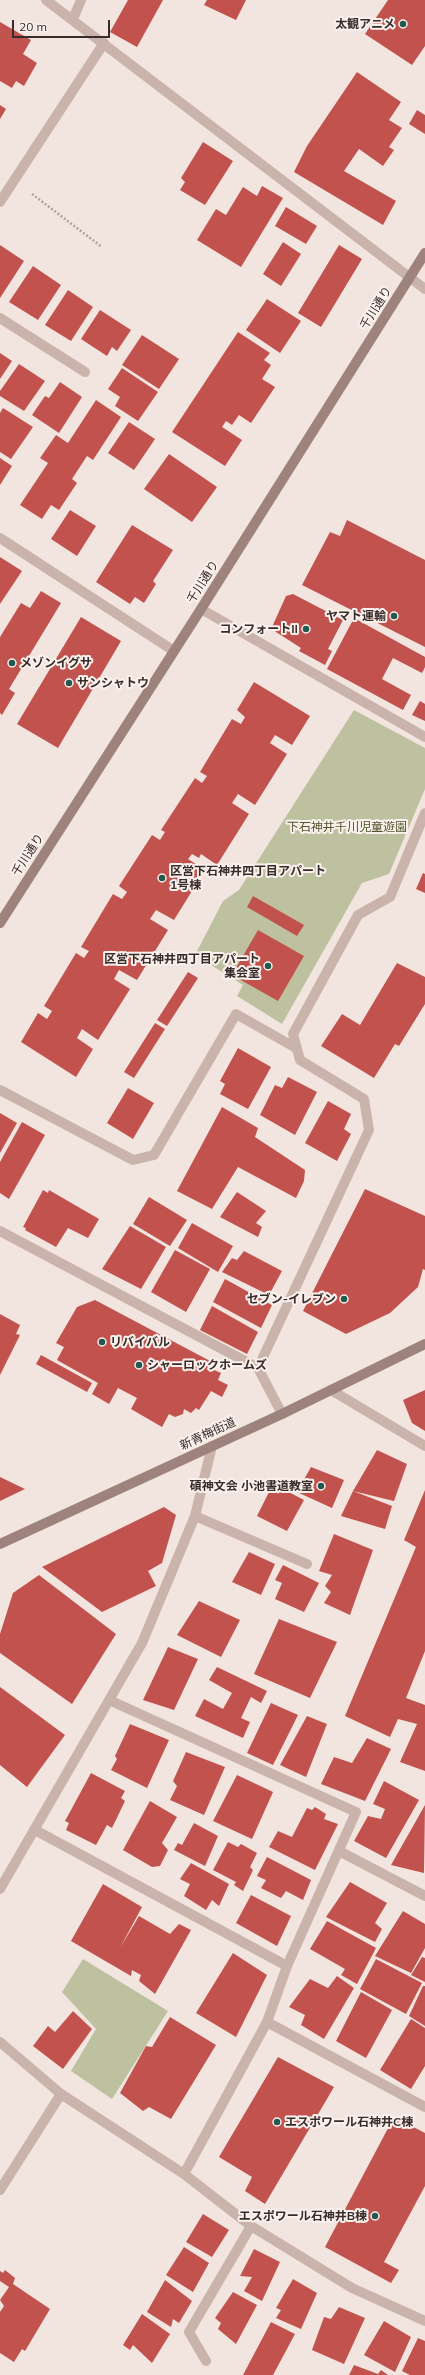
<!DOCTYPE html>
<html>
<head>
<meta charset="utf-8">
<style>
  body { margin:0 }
  #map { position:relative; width:425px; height:2375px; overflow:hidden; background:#f2e5df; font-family:Mulish,sans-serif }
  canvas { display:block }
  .scale { position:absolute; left:12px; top:20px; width:98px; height:18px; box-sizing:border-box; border:2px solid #382c2a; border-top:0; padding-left:5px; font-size:12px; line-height:14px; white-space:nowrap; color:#382c2a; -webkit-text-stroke:3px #faf0ec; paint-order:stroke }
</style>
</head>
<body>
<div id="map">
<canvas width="425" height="2375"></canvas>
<div class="scale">20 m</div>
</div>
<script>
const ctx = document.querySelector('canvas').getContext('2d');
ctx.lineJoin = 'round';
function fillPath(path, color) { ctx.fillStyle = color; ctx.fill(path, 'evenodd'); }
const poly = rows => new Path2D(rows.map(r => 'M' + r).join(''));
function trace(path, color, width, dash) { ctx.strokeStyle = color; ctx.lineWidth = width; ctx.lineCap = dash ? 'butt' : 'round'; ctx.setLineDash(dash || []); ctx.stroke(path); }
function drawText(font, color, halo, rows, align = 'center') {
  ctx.font = font + ' Mulish,"Noto Sans JP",sans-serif'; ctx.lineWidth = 4; ctx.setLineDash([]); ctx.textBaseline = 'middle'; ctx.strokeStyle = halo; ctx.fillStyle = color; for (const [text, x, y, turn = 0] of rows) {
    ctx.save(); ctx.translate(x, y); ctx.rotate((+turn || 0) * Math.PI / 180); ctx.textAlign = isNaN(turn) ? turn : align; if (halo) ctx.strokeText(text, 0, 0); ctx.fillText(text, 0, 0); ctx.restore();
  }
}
const green = poly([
  [354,710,425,748,425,789,389,874,362,883,282,1024,237,996,243,985,195,955,223,901,239,890],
  [83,1959,168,2011,112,2099,71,2071,96,2029,62,1992]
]);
const building = poly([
  [128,0,163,0,137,47,110,32],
  [207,0,246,0,236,20,204,5],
  [388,0,425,0,425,46,412,65,365,34],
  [0,22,31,40,23,54,37,63,24,86,16,81,12,88,0,81],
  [357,72,401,102,389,120,402,128,389,147,394,150,383,166,359,149,344,171,396,201,383,225,294,172,307,146],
  [0,105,6,109,0,119],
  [417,110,425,115,425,134,409,124],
  [203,142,233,161,205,205,180,190,185,182,181,178],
  [262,186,283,198,241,267,197,240,216,209,226,215,243,187,257,196],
  [286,207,317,226,306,244,275,226],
  [283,242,301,254,281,286,263,274],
  [0,245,24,261,0,298],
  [339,245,362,259,321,327,298,313],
  [33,266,61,285,38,320,9,302],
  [68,290,93,307,71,341,45,325],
  [267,299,301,321,280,353,246,330],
  [100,310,131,330,117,351,112,347,107,356,81,339],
  [238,332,270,353,264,360,271,365,262,379,275,387,251,423,239,415,232,425,226,421,222,427,242,440,225,466,172,432],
  [142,335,179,359,159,389,122,365],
  [0,353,12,361,0,379],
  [19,364,45,381,24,411,0,396,0,391],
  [122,368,158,392,138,421,115,406,120,397,108,389],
  [60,382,82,397,59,433,32,415,45,396,49,398],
  [96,400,121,417,93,460,87,456,72,479,77,483,59,510,51,505,42,519,20,505,48,463,40,458,56,435,68,443],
  [3,408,33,427,11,459,0,452,0,413],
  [129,422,155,439,134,470,108,453],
  [169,454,217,487,192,522,144,489],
  [0,458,12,466,0,485],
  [70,510,96,526,77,556,51,539],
  [347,520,425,560,425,647,302,585,330,532,340,536],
  [132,525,173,550,153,581,156,584,144,603,135,597,130,604,96,582],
  [0,557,22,571,0,604],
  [41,591,61,603,9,689,15,693,2,715,0,713,0,637,21,603,30,608],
  [293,594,343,620,328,649,332,651,325,665,299,651,301,648,276,632,272,627,286,596],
  [81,617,121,641,58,748,17,724],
  [354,618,425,657,425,667,422,673,393,658,382,679,411,695,403,710,327,669],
  [254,682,310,716,292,745,275,735,270,743,287,754,255,805,238,794,232,803,249,814,217,865,201,854,199,858,192,854,188,859,205,870,174,920,156,910,150,919,168,930,137,980,119,970,114,979,130,989,98,1040,82,1029,77,1038,93,1049,76,1077,21,1042,38,1013,47,1019,52,1011,44,1006,76,953,84,958,89,951,81,947,113,894,122,899,127,892,119,886,152,835,160,840,165,832,161,830,195,778,202,783,207,776,200,772,232,719,241,724,245,717,237,710],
  [420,701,425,704,425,721,412,715],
  [423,873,425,874,425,893,416,889],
  [253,896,304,925,297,936,247,907],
  [258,930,304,956,278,1001,232,975],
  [397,963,425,977,425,1004,399,1046,395,1044,374,1078,321,1046,342,1014,360,1025],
  [188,972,198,978,167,1026,157,1020],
  [155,1023,165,1029,134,1078,124,1072],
  [238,1048,271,1067,248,1109,220,1094,225,1084,220,1081],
  [288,1077,317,1092,295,1135,260,1115,275,1085,282,1088],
  [128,1088,154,1103,133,1139,107,1123],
  [328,1101,351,1114,344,1129,351,1134,337,1161,305,1143],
  [222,1107,258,1128,255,1137,305,1170,304,1181,296,1198,238,1167,212,1209,177,1191],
  [0,1113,17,1123,0,1153],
  [22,1122,45,1135,9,1199,0,1193,0,1162],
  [365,1189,425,1216,425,1270,423,1269,418,1287,390,1313,346,1334,303,1311],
  [43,1190,48,1193,49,1190,99,1219,88,1238,68,1228,56,1247,25,1230,26,1228,23,1227],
  [237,1192,266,1211,256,1223,262,1227,258,1237,220,1217],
  [149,1197,187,1220,170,1246,133,1224],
  [192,1223,233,1246,218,1272,178,1248],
  [130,1226,166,1247,141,1289,102,1269],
  [175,1250,210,1269,186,1312,151,1292],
  [244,1251,282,1271,269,1295,222,1272,232,1258,237,1260],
  [225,1279,272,1305,261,1328,213,1302],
  [95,1300,212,1362,212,1369,221,1373,218,1380,228,1385,222,1397,211,1391,199,1410,196,1408,191,1413,184,1409,183,1414,175,1417,169,1414,162,1427,131,1409,137,1398,118,1388,109,1404,92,1394,98,1383,57,1360,64,1347,56,1343,77,1307],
  [212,1306,258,1332,247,1354,200,1330],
  [0,1314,20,1325,16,1334,20,1335,0,1375],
  [41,1355,92,1383,87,1392,36,1364],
  [425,1390,425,1431,412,1423,403,1400],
  [377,1450,407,1464,394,1501,353,1491],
  [311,1467,344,1480,332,1508,297,1492],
  [0,1477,25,1489,0,1501],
  [273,1484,304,1500,287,1531,257,1516],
  [425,1490,425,1651,406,1698,425,1705,425,1771,400,1762,417,1724,398,1719,390,1737,345,1716,416,1547,404,1540],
  [353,1491,392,1506,385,1529,341,1516],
  [164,1507,176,1515,162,1563,148,1571,156,1586,102,1612,42,1567],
  [334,1534,373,1550,350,1615,324,1603,331,1592,325,1586,332,1575,319,1571],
  [249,1552,275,1564,261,1595,232,1582],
  [283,1565,319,1583,304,1612,275,1599,282,1583,275,1580],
  [39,1575,116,1634,72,1704,0,1653,0,1634,13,1593],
  [199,1601,240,1620,221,1657,177,1635],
  [279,1619,337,1642,310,1698,254,1674],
  [168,1647,198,1659,174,1710,143,1700],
  [217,1667,267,1691,261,1703,251,1697,241,1718,250,1722,243,1738,195,1716,204,1699,223,1709,232,1693,209,1680],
  [0,1687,65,1735,27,1787,0,1765],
  [271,1703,298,1715,273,1765,247,1753],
  [307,1716,327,1724,306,1777,280,1765],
  [130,1724,169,1740,147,1788,111,1770,117,1759,115,1756],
  [367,1738,391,1749,365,1801,321,1784,334,1757,352,1763],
  [186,1752,225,1767,204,1815,170,1800,177,1786,173,1781],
  [91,1773,125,1791,121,1798,125,1801,112,1828,107,1825,96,1845,66,1830,69,1823,65,1821],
  [237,1775,273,1792,252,1839,213,1821],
  [384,1781,419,1800,386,1858,354,1841,368,1816,381,1819,385,1809,373,1804],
  [150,1801,177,1817,162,1843,168,1850,160,1866,152,1867,123,1850],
  [425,1805,424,1873,391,1865],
  [315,1807,326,1814,324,1819,338,1824,315,1870,269,1847,278,1831,292,1837,307,1808,312,1810],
  [194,1823,218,1836,205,1866,174,1850,178,1843,182,1845],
  [228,1842,238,1847,241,1844,257,1853,250,1867,253,1870,243,1891,234,1885,236,1882,213,1870],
  [267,1857,311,1880,303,1900,286,1891,281,1898,261,1888,266,1880,257,1876],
  [191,1863,229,1884,219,1906,212,1900,206,1910,184,1896,190,1884,180,1879],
  [350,1882,387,1903,375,1923,382,1929,375,1942,326,1917],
  [103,1884,142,1907,120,1948,139,1916,170,1934,179,1924,191,1930,155,1994,139,1981,141,1975,132,1970,131,1976,71,1941],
  [251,1895,291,1916,277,1946,236,1923],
  [403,1911,425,1924,425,1948,411,1973,375,1956],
  [327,1921,376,1948,357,1984,341,1975,345,1969,310,1949],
  [233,1953,267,1975,236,2037,196,2013],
  [422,1957,425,1958,425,1982,411,1975],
  [376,1959,422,1983,406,2014,360,1989],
  [337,1976,354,1988,324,2039,301,2025,305,2015,289,2007,310,1979,328,1988],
  [423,1986,425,1986,425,2026,409,2016],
  [361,1992,392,2010,366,2058,336,2041],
  [73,2011,92,2029,63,2069,33,2046,48,2026,55,2032],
  [170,2017,216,2045,171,2119,149,2107,143,2111,120,2093,146,2046,152,2047],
  [411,2019,425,2028,425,2066,411,2089,380,2070],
  [278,2057,334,2087,265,2204,245,2191,252,2177,219,2157],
  [394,2117,425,2133,425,2186,384,2262,399,2270,391,2283,325,2247],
  [203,2214,229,2230,212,2257,186,2242],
  [184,2247,209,2263,193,2292,166,2275],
  [254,2249,280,2262,262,2301,244,2291,252,2277,240,2276],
  [5,2270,15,2278,13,2284,50,2309,25,2351,22,2349,14,2362,0,2353,0,2312,4,2306,0,2300,9,2287,0,2281,0,2271,3,2273],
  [293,2279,317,2293,301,2329,276,2318,281,2310,276,2308],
  [165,2280,192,2301,179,2323,173,2319,171,2327,147,2312],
  [233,2292,257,2305,236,2344,218,2329,221,2323,215,2318],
  [339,2307,365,2318,344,2364,312,2350,324,2317,331,2319],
  [142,2314,170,2334,152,2363,133,2345,130,2350,123,2345],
  [384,2321,411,2337,395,2372,364,2355],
  [271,2322,295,2334,273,2375,243,2375],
  [418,2338,425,2341,425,2375,410,2375,402,2371],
  [354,2365,378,2374,381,2370,388,2375,349,2375]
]);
const path = poly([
  [32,194,102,247]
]);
const lane = poly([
  [0,318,85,372],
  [0,1090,133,1160,154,1155,236,1014,296,1048],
  [195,1516,307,1564],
  [35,1830,287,1966],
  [206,2361,189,2332,251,2226]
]);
const street = poly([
  [46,0,425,289],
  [73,19,81,0],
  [0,202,104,43],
  [0,538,174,651],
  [201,609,425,737],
  [0,1231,258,1368],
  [331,1390,425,1446],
  [282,1414,258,1368,369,1130,364,1099,300,1060,293,1034,358,915,390,897,425,813],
  [109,1700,356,1812,287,1966,267,2022,184,2174],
  [339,1851,425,1896],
  [0,1889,142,1643,195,1516,212,1446],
  [267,2022,425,2107],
  [0,2042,61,2094,184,2174,251,2226,352,2288,425,2321],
  [0,2190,61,2094]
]);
const secondary = poly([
  [0,923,201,609,425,253],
  [0,1544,282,1414,425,1344]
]);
const markers = [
  [403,24,4,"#215951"],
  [394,616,4,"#215951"],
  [306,629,4,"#215951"],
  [12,663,4,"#215951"],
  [69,683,4,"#215951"],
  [162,878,4,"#215951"],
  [268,966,4,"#215951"],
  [344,1299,4,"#215951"],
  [102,1342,4,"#215951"],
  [139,1365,4,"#215951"],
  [321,1486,4,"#215951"],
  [277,2122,4,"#215951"],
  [375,2216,4,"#215951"]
];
const poiNames = [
  ["太観アニメ",395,24],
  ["ヤマト運輸",386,616],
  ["コンフォートII",298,629],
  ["メゾンイグサ",20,663,"left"],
  ["サンシャトウ",77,683,"left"],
  ["区営下石神井四丁目アパート",170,871,"left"],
  ["1号棟",170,885,"left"],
  ["区営下石神井四丁目アパート",260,959],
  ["集会室",260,973],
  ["セブン-イレブン",336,1299],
  ["リバイバル",110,1342,"left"],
  ["シャーロックホームズ",147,1365,"left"],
  ["碩神文会 小池書道教室",313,1486],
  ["エスポワール石神井C棟",285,2122,"left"],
  ["エスポワール石神井B棟",367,2216]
];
const streetNames = [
  ["千川通り",376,308,-58],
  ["千川通り",203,582,-58],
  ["千川通り",28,855,-57],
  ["新青梅街道",208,1434,-25]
];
const parkNames = [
  ["下石神井千川児童遊園",347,827]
];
fillPath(green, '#bdc19f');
fillPath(building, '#c2524e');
trace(path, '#b69d95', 2.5, [2, 2]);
trace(lane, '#cab3ab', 10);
trace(street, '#cab3ab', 10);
trace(secondary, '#9e827c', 10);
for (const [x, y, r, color] of markers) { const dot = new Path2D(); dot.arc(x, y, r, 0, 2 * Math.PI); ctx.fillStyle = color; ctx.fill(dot); trace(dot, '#faf0ec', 1.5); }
drawText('bold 12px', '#382c2a', '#faf0ec', poiNames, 'right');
drawText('12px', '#382c2a', '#faf0ec', streetNames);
drawText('12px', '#50562f', '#faf0ec', parkNames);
</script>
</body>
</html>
